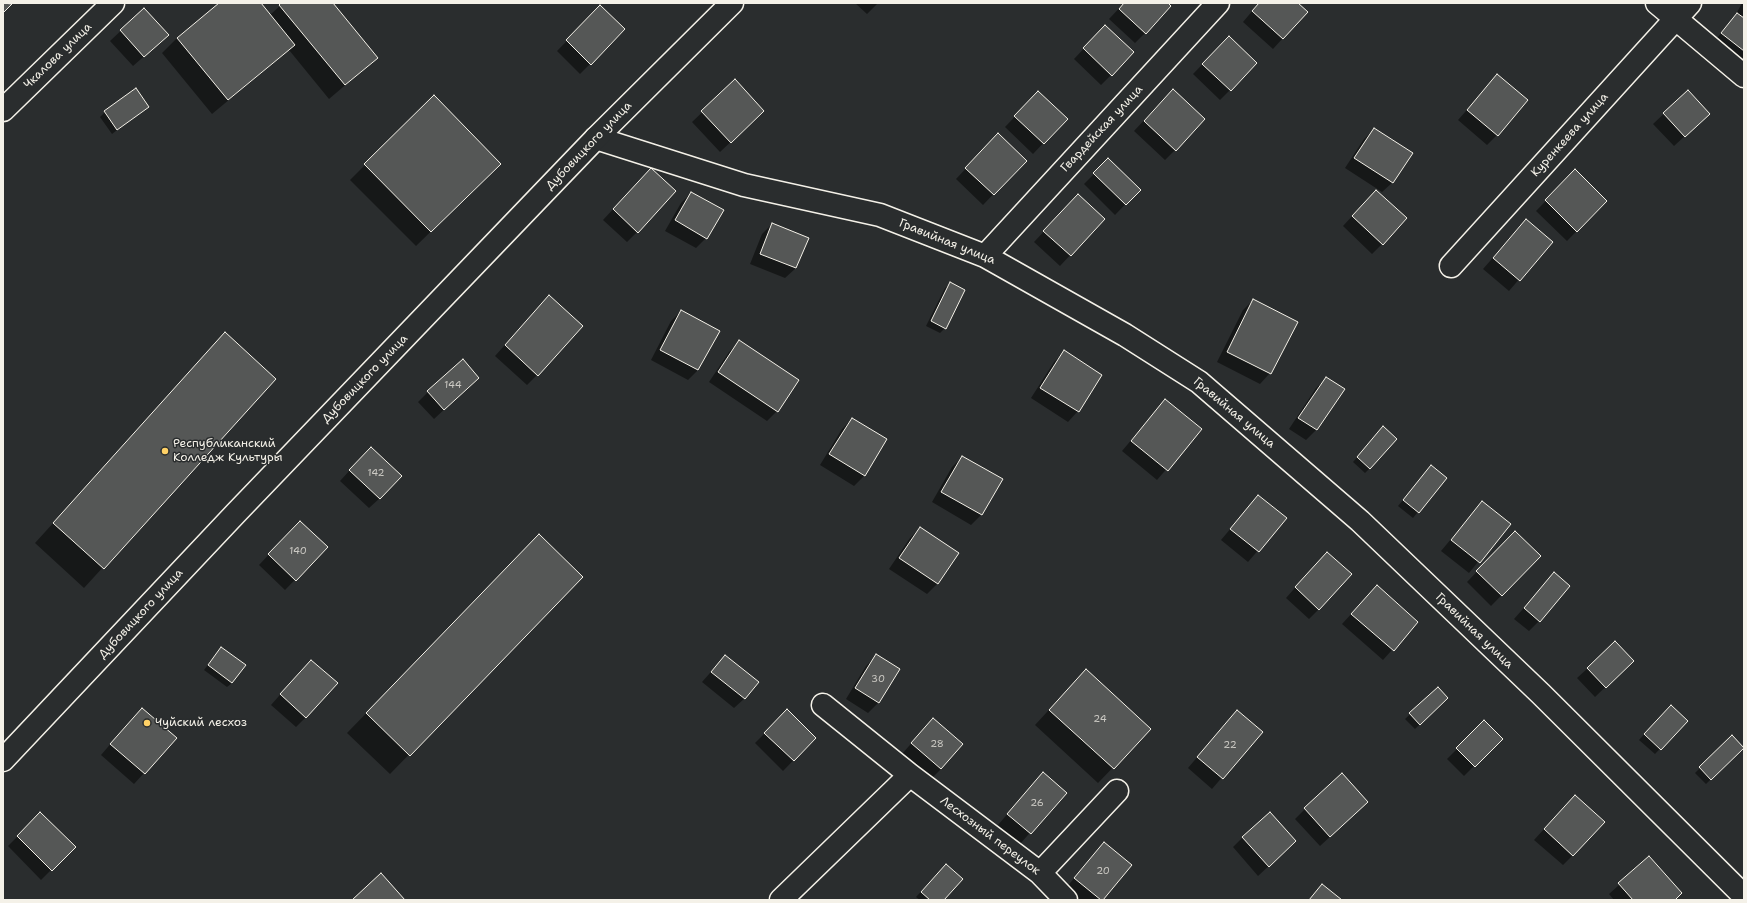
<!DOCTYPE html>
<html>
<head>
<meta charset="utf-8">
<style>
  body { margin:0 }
  #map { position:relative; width:1747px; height:903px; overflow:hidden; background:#2a2d2e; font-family:"Shantell Sans",sans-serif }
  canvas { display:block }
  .frame { position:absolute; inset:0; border:4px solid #f4f1e8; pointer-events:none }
</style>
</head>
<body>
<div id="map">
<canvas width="1747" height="903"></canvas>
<div class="frame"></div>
</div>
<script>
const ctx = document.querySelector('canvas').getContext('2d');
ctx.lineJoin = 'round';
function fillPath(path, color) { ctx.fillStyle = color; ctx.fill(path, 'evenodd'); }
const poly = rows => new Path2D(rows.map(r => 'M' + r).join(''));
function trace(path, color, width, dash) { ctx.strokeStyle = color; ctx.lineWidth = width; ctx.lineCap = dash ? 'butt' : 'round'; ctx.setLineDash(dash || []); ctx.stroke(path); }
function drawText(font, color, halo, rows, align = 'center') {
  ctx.font = font + ' "Shantell Sans",sans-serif'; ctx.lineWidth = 3; ctx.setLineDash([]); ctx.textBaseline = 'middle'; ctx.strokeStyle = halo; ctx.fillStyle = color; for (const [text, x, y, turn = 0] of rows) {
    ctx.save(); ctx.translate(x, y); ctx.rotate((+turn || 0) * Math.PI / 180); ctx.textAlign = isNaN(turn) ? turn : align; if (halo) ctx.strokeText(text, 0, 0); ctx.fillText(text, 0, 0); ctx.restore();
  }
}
const shadow = poly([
  [220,3,260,3,270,15,283,3,332,3,377,58,329,99,289,50,212,114,162,53,177,38],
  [855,3,878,3,867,14],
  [1124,3,1166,3,1145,33,1135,43,1109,19],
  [1259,3,1296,3,1283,38,1273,49,1243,22],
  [1742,3,1744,3,1744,70,1712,44,1734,18],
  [600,7,624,30,580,74,557,51],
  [144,9,157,45,133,66,110,41],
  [1105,26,1111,75,1101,85,1074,59],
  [1229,37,1256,64,1220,100,1193,74],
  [1497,76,1497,135,1487,145,1458,120],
  [735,81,753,121,720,152,692,122],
  [1688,91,1698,124,1674,146,1653,124],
  [434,96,500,164,416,246,350,180],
  [1163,100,1175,150,1165,160,1134,131],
  [1028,103,1066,119,1033,154,1005,127],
  [144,109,112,134,100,117,105,112],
  [1374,129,1393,182,1382,192,1345,168,1364,139],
  [988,145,1025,161,983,205,956,179],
  [1108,160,1139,190,1115,215,1084,184],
  [1575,171,1606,201,1567,241,1536,211],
  [641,179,637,232,627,242,603,220],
  [691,193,706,238,696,248,665,231,681,203],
  [1366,201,1382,244,1372,254,1343,226],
  [1068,206,1104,219,1060,266,1034,242],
  [1526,220,1551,242,1509,291,1483,269],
  [772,224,796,268,785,278,750,264,762,234],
  [950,284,945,328,940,333,926,326,945,288],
  [1253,300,1270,373,1260,384,1217,362,1243,310],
  [539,307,537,375,527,385,495,356],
  [681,311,698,370,688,380,651,360,671,321],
  [225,334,275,379,84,588,35,543],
  [739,342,777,411,767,421,709,382,729,352],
  [1064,352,1078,411,1068,422,1031,398,1054,362],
  [478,378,434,419,418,402,428,392],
  [1327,378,1343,389,1316,430,1306,440,1289,429,1316,388],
  [1165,400,1201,429,1157,480,1122,451],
  [852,419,886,439,864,476,854,486,820,465,842,429],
  [1379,432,1370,468,1365,473,1353,462],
  [962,457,1002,480,981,515,971,525,932,502,952,467],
  [361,458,380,498,369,508,340,481],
  [1426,472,1445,478,1413,518,1398,506],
  [1258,496,1286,518,1248,562,1221,540],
  [1482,502,1509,524,1469,573,1441,551],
  [920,528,958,553,937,584,927,594,889,569,910,538],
  [290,532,327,547,285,590,259,565],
  [1515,532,1540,556,1491,606,1467,582],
  [520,555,582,577,390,774,347,733],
  [1317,563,1319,609,1309,619,1286,598],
  [1554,574,1539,621,1529,631,1514,619],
  [1377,586,1417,622,1383,660,1342,624],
  [217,653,232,683,227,687,204,670],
  [725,656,745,698,734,708,702,682],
  [876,656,879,702,868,713,846,699,866,666],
  [1588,668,1622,671,1595,697,1577,678],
  [301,671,306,717,296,727,271,705],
  [1071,686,1150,729,1098,783,1035,725],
  [1438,688,1447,698,1415,729,1405,719],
  [787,711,815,738,783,771,755,743],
  [1666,711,1686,721,1655,754,1639,740],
  [132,719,144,773,134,784,101,755],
  [1227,722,1261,732,1212,789,1188,768],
  [1484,722,1501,739,1464,776,1447,759],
  [923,730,941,769,931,779,902,754],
  [1732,736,1743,748,1706,784,1695,773],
  [1033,784,1065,793,1020,844,998,825],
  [1565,806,1573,855,1563,865,1534,840],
  [1305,809,1357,812,1320,846,1295,819],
  [40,814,74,847,41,880,8,846],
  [1243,837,1285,851,1258,876,1233,847],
  [1104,843,1102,900,1079,900,1065,889],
  [1649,858,1674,900,1614,900,1609,894],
  [941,870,943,900,920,900,916,897]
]);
const building = poly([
  [3,3,12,4,3,13,3,3],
  [219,3,261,3,295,45,228,100,177,38,219,3],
  [281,3,333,3,378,58,345,85,279,5,281,3],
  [1124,3,1168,3,1171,6,1146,34,1119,9,1124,3],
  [1259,3,1298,3,1308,12,1283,39,1252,11,1259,3],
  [600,5,625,29,591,65,566,40,600,5],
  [144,8,169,35,144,57,120,30,144,8],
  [1737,13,1744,18,1744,51,1721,33,1737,13],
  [1105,25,1134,52,1112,76,1083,48,1105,25],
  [1229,36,1257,63,1231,91,1202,64,1229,36],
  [1497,74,1528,100,1498,136,1467,110,1497,74],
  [735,79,764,111,731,143,701,111,735,79],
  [136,88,149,107,117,130,104,111,136,88],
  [1173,89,1205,119,1176,151,1144,121,1173,89],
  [1688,90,1710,114,1685,137,1663,113,1688,90],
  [1038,91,1068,119,1044,144,1014,116,1038,91],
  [434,95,501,164,431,232,364,164,434,95],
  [1374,128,1413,153,1393,183,1354,158,1374,128],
  [998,133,1027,161,994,195,965,168,998,133],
  [1108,158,1141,190,1126,205,1093,173,1108,158],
  [651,168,676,191,638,233,613,209,651,168],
  [1575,169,1607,201,1577,232,1545,200,1575,169],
  [1376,190,1407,218,1383,245,1352,216,1376,190],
  [691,192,724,210,707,239,675,220,691,192],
  [1078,194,1105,219,1071,256,1043,231,1078,194],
  [1526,219,1553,242,1520,281,1493,258,1526,219],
  [772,223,809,238,796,268,760,254,772,223],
  [950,282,965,290,946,329,931,321,950,282],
  [549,295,583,326,538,376,505,345,549,295],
  [1253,299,1298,322,1271,374,1227,352,1253,299],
  [681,310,720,331,698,370,660,350,681,310],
  [225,332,276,379,104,569,53,523,225,332],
  [739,340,799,380,778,412,718,372,739,340],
  [1064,350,1102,375,1079,412,1040,388,1064,350],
  [463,359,479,378,444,410,427,391,463,359],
  [1326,377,1345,389,1317,430,1298,418,1326,377],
  [1165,399,1202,429,1168,471,1131,441,1165,399],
  [852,418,887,439,865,476,829,454,852,418],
  [1383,426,1397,439,1370,469,1357,457,1383,426],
  [371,447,402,476,380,499,349,470,371,447],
  [962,456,1003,479,982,515,941,492,962,456],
  [1431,465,1447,478,1419,513,1403,500,1431,465],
  [1258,495,1287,518,1259,552,1230,529,1258,495],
  [1482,501,1511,524,1480,563,1451,540,1482,501],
  [300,521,328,547,296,581,268,554,300,521],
  [920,527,959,553,938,584,899,558,920,527],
  [1515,531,1541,556,1502,596,1476,571,1515,531],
  [539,534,583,577,410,756,366,713,539,534],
  [1327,552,1352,574,1319,610,1295,587,1327,552],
  [1554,572,1570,586,1540,622,1524,608,1554,572],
  [1377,585,1418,622,1394,651,1351,614,1377,585],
  [1615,641,1634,661,1606,688,1587,668,1615,641],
  [221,647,246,665,232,683,208,665,221,647],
  [876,654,900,669,879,703,855,688,876,654],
  [725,655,759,682,745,699,711,672,725,655],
  [311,660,338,683,306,718,280,694,311,660],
  [1086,669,1151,729,1114,769,1049,710,1086,669],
  [1438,687,1448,698,1420,725,1409,713,1438,687],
  [1671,705,1688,721,1661,750,1644,734,1671,705],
  [142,708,177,738,145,774,110,744,142,708],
  [787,709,816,738,794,761,764,733,787,709],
  [1237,710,1263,732,1223,779,1197,757,1237,710],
  [933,718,963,744,941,769,911,743,933,718],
  [1484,720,1503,739,1475,767,1456,748,1484,720],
  [1732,735,1744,748,1711,780,1699,767,1732,735],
  [1043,772,1067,793,1031,834,1007,814,1043,772],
  [1342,773,1368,802,1330,837,1304,808,1342,773],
  [1575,795,1605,822,1573,856,1544,829,1575,795],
  [40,812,76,847,52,871,17,836,40,812],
  [1270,812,1296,841,1269,867,1242,837,1270,812],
  [1104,842,1132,865,1103,900,1101,900,1074,878,1104,842],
  [1649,856,1682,893,1675,900,1633,900,1618,883,1649,856],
  [946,864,963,879,944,900,930,900,921,892,946,864],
  [381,873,405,900,352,900,381,873],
  [1322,884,1342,900,1309,900,1322,884]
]);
const street = poly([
  [1657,3,1744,76],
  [3,110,113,3],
  [596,138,744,185,880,215,985,256,1125,335,1199,382,1360,521,1541,694,1744,896],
  [985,256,1218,3],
  [1451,266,1690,3],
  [823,705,910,775,1040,873,1066,900],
  [1040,873,1117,791],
  [781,900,910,775]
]);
const secondary = poly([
  [3,760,236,513,596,138,732,3]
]);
const markers = [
  [165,451,4,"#ffd166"],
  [147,723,4,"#ffd166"]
];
const numberNames = [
  ["144",453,385],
  ["142",376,473],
  ["140",298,551],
  ["30",878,679],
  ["24",1100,719],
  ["28",937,744],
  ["22",1230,745],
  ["26",1037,803],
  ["20",1103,871]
];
const streetNames = [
  ["Чкалова улица",58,56,-44],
  ["Гвардейская улица",1102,129,-47],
  ["Куренкеева улица",1570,135,-48],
  ["Дубовицкого улица",589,146,-46],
  ["Гравийная улица",947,242,22],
  ["Дубовицкого улица",365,379,-46],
  ["Гравийная улица",1234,413,40],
  ["Дубовицкого улица",141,614,-47],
  ["Гравийная улица",1474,631,44],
  ["Лесхозный переулок",990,836,37]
];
const poiNames = [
  ["Республиканский",173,444],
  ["Колледж Культуры",173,458],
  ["Чуйский лесхоз",155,723]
];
fillPath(shadow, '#0007');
fillPath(building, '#555756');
trace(building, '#f4f1e8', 1);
trace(street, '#f4f1e8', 25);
trace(secondary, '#f4f1e8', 25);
trace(street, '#2a2d2e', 22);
trace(secondary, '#2a2d2e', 22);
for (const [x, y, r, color] of markers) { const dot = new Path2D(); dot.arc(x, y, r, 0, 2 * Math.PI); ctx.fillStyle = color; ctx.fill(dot); trace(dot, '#2a2d2e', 1.5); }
drawText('10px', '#cccac4', null, numberNames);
drawText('12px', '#f4f1e8', '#2a2d2e', streetNames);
drawText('12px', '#f4f1e8', '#2a2d2e', poiNames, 'left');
</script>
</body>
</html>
